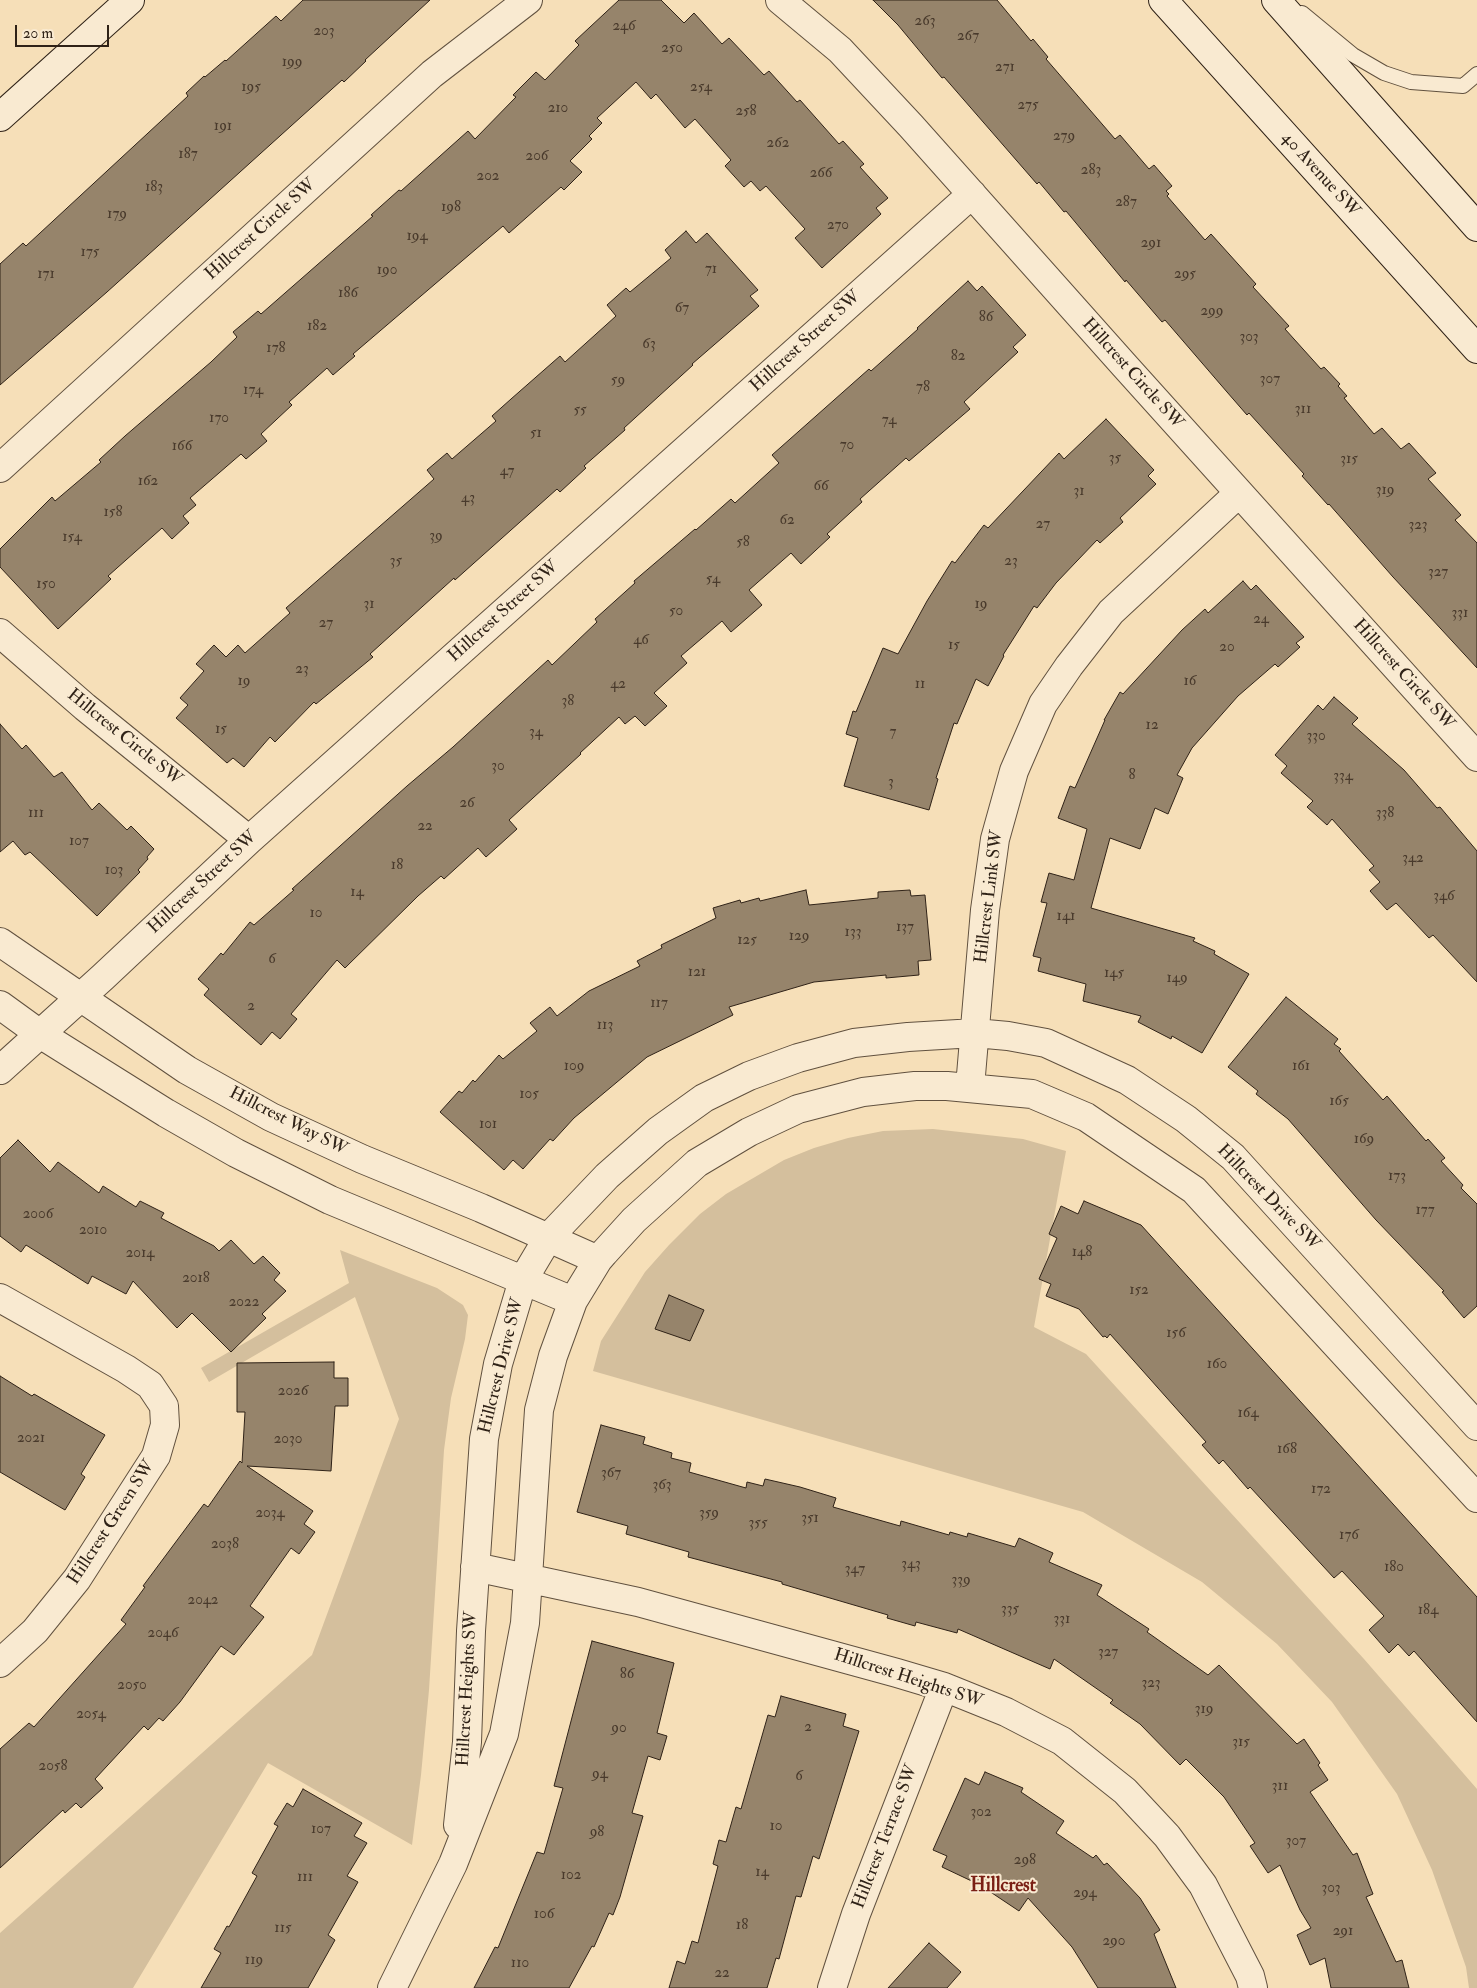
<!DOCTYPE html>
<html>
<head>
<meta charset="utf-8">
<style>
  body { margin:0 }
  #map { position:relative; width:1477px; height:1988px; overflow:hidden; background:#f6dfb8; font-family:"IM FELL Double Pica",serif }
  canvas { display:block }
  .scale { position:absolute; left:15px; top:25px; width:94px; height:22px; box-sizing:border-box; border:2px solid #2f2217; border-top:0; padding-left:6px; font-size:15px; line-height:18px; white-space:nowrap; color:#2f2217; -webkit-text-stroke:4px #f9ead1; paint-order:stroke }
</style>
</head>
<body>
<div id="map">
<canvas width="1477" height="1988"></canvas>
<div class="scale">20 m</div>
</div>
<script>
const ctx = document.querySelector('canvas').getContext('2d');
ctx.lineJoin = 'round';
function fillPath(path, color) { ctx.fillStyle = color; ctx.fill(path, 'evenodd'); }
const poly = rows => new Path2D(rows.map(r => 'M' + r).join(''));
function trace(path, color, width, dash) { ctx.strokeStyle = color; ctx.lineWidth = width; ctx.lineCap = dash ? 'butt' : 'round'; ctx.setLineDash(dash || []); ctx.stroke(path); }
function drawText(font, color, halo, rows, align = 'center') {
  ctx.font = font + ' "IM FELL Double Pica",serif'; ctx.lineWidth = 4; ctx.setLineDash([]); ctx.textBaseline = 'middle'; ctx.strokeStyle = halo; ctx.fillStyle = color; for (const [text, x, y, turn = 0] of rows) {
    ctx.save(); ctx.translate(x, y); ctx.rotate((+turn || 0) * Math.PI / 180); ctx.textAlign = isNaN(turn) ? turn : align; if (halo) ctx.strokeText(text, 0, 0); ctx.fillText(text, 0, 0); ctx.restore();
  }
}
const green = poly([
  [933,1129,1023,1139,1066,1151,1034,1327,1086,1354,1364,1659,1477,1789,1477,1988,1469,1988,1466,1967,1432,1870,1397,1794,1332,1702,1277,1644,1202,1582,1083,1512,593,1371,601,1341,645,1272,669,1245,700,1214,726,1194,784,1160,814,1148,848,1138,883,1131],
  [340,1250,437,1288,463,1305,468,1315,465,1339,451,1398,444,1450,429,1690,421,1775,412,1845,268,1763,133,1988,0,1988,0,1933,312,1655,399,1419,355,1297,209,1382,201,1368,349,1283]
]);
const building = poly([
  [303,0,430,0,365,60,366,61,344,82,342,80,107,292,0,385,0,264,23,243,26,246,188,96,186,93,204,76,205,77,225,60,226,61,276,16,281,21,303,0],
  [619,0,661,0,684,23,694,13,722,44,729,38,764,75,769,71,797,102,800,100,839,144,843,141,864,164,860,167,888,198,876,208,881,214,822,268,795,238,805,229,766,186,760,191,751,181,744,187,725,166,731,160,695,119,685,128,656,94,651,99,636,82,597,118,602,123,589,136,592,139,570,161,582,172,564,190,561,187,509,233,503,226,353,354,355,356,333,375,327,368,289,402,292,405,261,434,267,441,246,459,241,454,190,498,196,505,183,516,189,523,172,539,162,528,108,576,111,579,58,629,0,567,0,549,52,497,55,501,101,462,99,460,125,436,211,362,237,337,233,332,258,311,261,314,373,216,371,215,399,190,401,191,468,131,475,139,516,97,513,95,536,72,545,80,579,45,575,41,619,0],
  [873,0,997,0,1031,41,1033,39,1048,57,1046,59,1115,139,1120,135,1149,169,1154,165,1172,186,1166,191,1169,194,1167,196,1205,240,1211,234,1256,284,1253,287,1289,326,1285,329,1321,369,1324,367,1340,384,1338,386,1347,396,1344,398,1374,434,1382,428,1401,449,1409,443,1436,473,1428,479,1461,515,1455,520,1477,543,1477,668,1393,577,1329,504,1328,505,1302,476,1304,474,1249,413,1247,415,1227,392,1165,320,1162,322,1126,280,1125,282,1066,211,1064,212,1039,182,1037,184,944,77,942,78,898,25,873,0],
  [686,231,696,243,707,233,758,290,750,296,759,306,692,364,693,365,624,428,625,430,584,466,586,468,560,492,557,489,455,580,454,578,370,654,373,657,316,704,314,702,275,742,270,737,244,767,233,758,227,763,176,718,188,705,180,698,204,671,196,664,214,645,226,657,238,645,245,653,290,613,286,608,434,479,427,470,447,453,452,459,496,421,492,416,511,399,560,356,565,362,616,316,607,305,626,288,630,292,671,258,665,250,686,231],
  [968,281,977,291,982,286,1026,335,1013,347,1018,352,964,402,970,409,909,461,906,458,860,499,862,502,827,534,830,537,801,564,791,553,749,590,762,605,731,632,722,621,681,656,687,663,654,693,667,706,645,726,635,716,625,724,619,717,580,753,581,754,509,820,517,829,486,857,478,848,444,879,441,876,418,896,345,968,337,960,291,1014,297,1019,280,1039,272,1032,261,1045,204,995,209,989,198,979,221,953,223,955,250,922,254,925,294,890,292,889,407,786,453,747,548,660,552,665,597,622,595,619,635,583,634,581,695,529,696,530,731,499,735,503,779,463,772,455,869,369,871,371,918,329,917,328,968,281],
  [1106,419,1154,470,1148,476,1156,484,1120,518,1123,522,1100,543,1097,540,1056,583,1037,608,1034,606,1003,655,1004,656,988,686,976,679,957,724,954,723,936,778,938,779,929,810,844,786,858,738,846,734,853,711,856,712,883,648,898,654,927,601,952,561,955,563,984,525,988,528,1059,453,1064,459,1106,419],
  [1243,581,1251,590,1256,585,1304,637,1296,643,1300,647,1278,667,1275,664,1238,696,1192,748,1177,775,1183,778,1168,814,1155,808,1140,849,1110,838,1091,908,1195,938,1193,941,1215,951,1214,954,1249,974,1202,1053,1172,1036,1171,1039,1138,1022,1141,1016,1083,1001,1086,984,1038,971,1041,958,1033,956,1047,903,1041,902,1049,873,1074,880,1087,829,1058,818,1070,786,1075,788,1105,720,1104,720,1120,692,1123,694,1182,630,1205,609,1208,613,1243,581],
  [1334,697,1358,718,1352,724,1404,770,1437,808,1440,807,1477,851,1477,982,1433,935,1429,938,1396,903,1387,910,1370,891,1380,882,1369,870,1374,866,1332,819,1327,825,1307,807,1313,801,1281,773,1287,766,1275,755,1318,705,1323,710,1334,697],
  [0,724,22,749,26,745,54,777,62,772,92,810,99,803,127,830,131,826,154,849,147,857,148,859,138,870,140,872,97,916,30,852,25,855,13,841,0,852,0,724],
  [806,890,809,905,878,898,878,892,910,890,911,896,925,895,931,960,918,961,919,975,886,978,886,975,814,982,729,1007,733,1015,647,1057,574,1118,553,1141,550,1139,523,1169,513,1160,504,1170,440,1112,459,1091,462,1093,473,1080,475,1082,499,1055,503,1059,537,1031,530,1023,550,1007,557,1016,589,991,640,966,637,961,662,948,661,945,716,918,713,908,740,900,741,903,759,898,760,901,806,890],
  [1286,997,1338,1039,1334,1044,1341,1049,1339,1051,1383,1100,1387,1096,1426,1141,1428,1139,1445,1158,1441,1161,1463,1185,1461,1188,1477,1204,1477,1306,1464,1318,1442,1292,1444,1291,1376,1220,1288,1119,1256,1094,1258,1091,1228,1067,1286,997],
  [18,1140,50,1172,58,1162,99,1193,103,1186,136,1207,140,1201,164,1213,161,1218,214,1246,219,1251,231,1240,254,1264,263,1256,280,1273,274,1280,286,1291,262,1314,266,1318,231,1352,192,1313,177,1328,133,1281,126,1294,92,1276,88,1284,26,1245,21,1252,0,1236,0,1158,18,1140],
  [1084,1201,1141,1225,1477,1597,1477,1722,1414,1651,1409,1656,1398,1644,1389,1653,1369,1630,1384,1616,1342,1571,1334,1578,1250,1487,1248,1489,1223,1460,1219,1464,1202,1445,1206,1442,1110,1334,1107,1338,1105,1336,1103,1337,1079,1309,1046,1296,1051,1284,1039,1279,1057,1238,1049,1234,1061,1206,1078,1214,1084,1201],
  [669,1295,704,1310,690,1341,655,1329,669,1295],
  [334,1362,334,1378,348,1378,348,1406,335,1406,331,1471,247,1466,313,1511,304,1524,315,1532,299,1554,291,1548,250,1606,264,1617,234,1655,221,1646,180,1702,163,1721,159,1718,148,1730,144,1726,95,1779,103,1788,81,1808,76,1803,65,1813,63,1810,0,1868,0,1749,29,1723,34,1727,126,1624,121,1620,145,1587,143,1586,204,1504,208,1507,240,1461,242,1463,245,1412,237,1412,237,1363,334,1362],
  [0,1376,32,1396,34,1394,105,1435,81,1474,85,1477,65,1510,0,1472,0,1376],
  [601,1425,645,1437,643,1444,672,1453,671,1458,691,1463,689,1472,746,1488,747,1482,763,1486,765,1479,800,1487,836,1498,833,1507,900,1526,901,1521,949,1535,950,1532,967,1537,968,1533,1015,1547,1019,1538,1053,1553,1049,1562,1102,1585,1097,1595,1149,1629,1147,1632,1208,1675,1219,1665,1297,1744,1304,1739,1320,1763,1318,1765,1328,1780,1310,1792,1353,1855,1357,1853,1373,1894,1366,1897,1396,1962,1402,1960,1409,1988,1331,1988,1325,1958,1310,1965,1297,1935,1311,1928,1300,1910,1280,1865,1268,1873,1250,1846,1255,1843,1224,1797,1186,1759,1180,1765,1140,1724,1110,1703,1113,1700,1054,1659,1050,1669,958,1629,957,1633,916,1622,915,1626,887,1618,888,1615,782,1584,782,1582,688,1557,689,1552,626,1534,628,1526,577,1512,601,1425],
  [592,1641,674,1663,657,1733,667,1736,660,1760,648,1756,632,1813,643,1816,620,1897,613,1915,609,1913,594,1947,592,1946,569,1988,474,1988,495,1947,498,1948,537,1852,544,1854,563,1788,554,1786,592,1641],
  [781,1696,846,1714,843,1726,859,1731,819,1859,813,1856,801,1897,796,1896,779,1959,776,1958,767,1988,669,1988,677,1961,685,1964,692,1941,698,1943,718,1866,713,1864,719,1840,726,1842,736,1807,741,1809,768,1715,775,1717,781,1696],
  [985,1772,1023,1788,1021,1792,1064,1821,1056,1833,1093,1858,1096,1855,1104,1865,1107,1863,1140,1898,1160,1930,1154,1934,1176,1988,1098,1988,1072,1947,1028,1898,1019,1911,980,1885,942,1867,947,1856,933,1850,965,1778,979,1785,985,1772],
  [303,1789,362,1823,354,1836,367,1843,347,1876,358,1882,328,1935,335,1940,308,1988,201,1988,221,1953,214,1949,227,1926,229,1927,257,1876,252,1873,278,1826,274,1824,287,1803,293,1807,303,1789],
  [929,1943,961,1972,947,1988,888,1988,929,1943]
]);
const service = poly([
  [1302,13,1353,55,1384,73,1411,82,1463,86,1477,74]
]);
const minor = poly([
  [780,0,840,50,911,126,1124,365,1477,757],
  [0,468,432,74,528,0],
  [0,633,85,707,249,840],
  [0,942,187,1070,271,1117,362,1159,481,1208,598,1260],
  [0,1005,40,1034,166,1113,236,1153,330,1200,573,1301],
  [0,1070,103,977,249,840,972,194],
  [970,1087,985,910,995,839,1014,771,1043,704,1069,666,1111,612,1239,493],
  [0,1298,126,1369,150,1385,164,1406,165,1425,156,1456,77,1579,35,1631,0,1663],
  [475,1567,638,1602,897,1673,944,1687,1006,1712,1062,1741,1125,1791,1167,1836,1203,1885,1250,1976,1253,1988],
  [458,1825,467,1742,471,1631,484,1439,498,1364,523,1280,548,1238,607,1176,658,1131,704,1098,749,1076,798,1058,854,1043,908,1037,975,1033,1008,1036,1046,1043,1127,1080,1186,1119,1233,1157,1477,1426],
  [392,1988,453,1864,504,1734,525,1623,539,1410,553,1356,573,1301,598,1260,604,1253,634,1220,697,1163,749,1132,798,1109,863,1092,915,1086,947,1086,1032,1094,1086,1117,1194,1190,1477,1498],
  [832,1988,856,1914,944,1687]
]);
const secondary = poly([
  [1163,0,1477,349],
  [1276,0,1477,227],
  [0,117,130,0]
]);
const numberNames = [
  ["263",925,22],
  ["246",624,27],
  ["203",324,32],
  ["267",968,37],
  ["250",672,49],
  ["199",292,63],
  ["271",1005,68],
  ["195",251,88],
  ["254",701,88],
  ["275",1028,106],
  ["210",558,109],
  ["258",746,112],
  ["191",223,127],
  ["279",1064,137],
  ["262",778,144],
  ["187",188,155],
  ["206",537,157],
  ["283",1091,171],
  ["266",821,174],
  ["202",488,177],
  ["183",154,188],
  ["287",1126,203],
  ["198",451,208],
  ["179",117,215],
  ["270",838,226],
  ["194",417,237],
  ["291",1151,244],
  ["175",90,253],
  ["71",711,270],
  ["190",387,271],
  ["171",46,275],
  ["295",1185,275],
  ["186",348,294],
  ["67",682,309],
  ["299",1212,312],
  ["86",986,318],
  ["182",317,327],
  ["303",1249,338],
  ["63",649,345],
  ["178",276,349],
  ["82",958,357],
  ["307",1270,380],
  ["59",618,381],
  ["78",923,388],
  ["174",253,391],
  ["311",1303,410],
  ["55",580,411],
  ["170",219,419],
  ["74",889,421],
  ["51",536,434],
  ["70",847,446],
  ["166",182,447],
  ["35",1115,459],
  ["315",1349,460],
  ["47",507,472],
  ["162",148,482],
  ["66",821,487],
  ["319",1385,491],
  ["31",1079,492],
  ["43",468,499],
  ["158",113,513],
  ["62",787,521],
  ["27",1043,525],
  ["323",1418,526],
  ["39",436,537],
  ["154",72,538],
  ["58",743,543],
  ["35",396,562],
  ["23",1011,562],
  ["327",1438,573],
  ["54",713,580],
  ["150",46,585],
  ["31",369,605],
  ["19",981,605],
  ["50",676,612],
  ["331",1460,614],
  ["24",1261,620],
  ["27",326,624],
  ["46",641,641],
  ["15",954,646],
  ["20",1227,648],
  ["23",302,670],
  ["19",244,682],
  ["16",1190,682],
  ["42",618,685],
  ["11",920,685],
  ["38",568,702],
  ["12",1152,726],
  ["15",221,730],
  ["34",536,733],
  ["7",893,733],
  ["330",1316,737],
  ["30",498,767],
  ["8",1132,776],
  ["334",1343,777],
  ["3",891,783],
  ["26",467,804],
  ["111",36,814],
  ["338",1385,814],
  ["22",425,827],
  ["107",79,842],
  ["342",1413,859],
  ["18",397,866],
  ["103",114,871],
  ["14",357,893],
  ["346",1444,897],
  ["10",316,914],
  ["141",1066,917],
  ["137",905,928],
  ["133",853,933],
  ["129",799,937],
  ["125",747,941],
  ["6",272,960],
  ["121",697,973],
  ["145",1114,974],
  ["149",1177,979],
  ["117",659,1004],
  ["2",251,1007],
  ["113",605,1026],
  ["109",574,1067],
  ["161",1301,1067],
  ["105",529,1095],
  ["165",1339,1102],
  ["101",488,1125],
  ["169",1364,1140],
  ["173",1397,1177],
  ["177",1425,1211],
  ["2006",38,1215],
  ["2010",93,1231],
  ["148",1082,1253],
  ["2014",140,1254],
  ["2018",196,1279],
  ["152",1139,1291],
  ["2022",244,1303],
  ["156",1176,1334],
  ["160",1217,1365],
  ["2026",293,1392],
  ["164",1248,1414],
  ["2021",31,1439],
  ["2030",288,1440],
  ["168",1287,1450],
  ["367",611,1474],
  ["363",662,1486],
  ["172",1321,1490],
  ["2034",270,1514],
  ["359",709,1514],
  ["351",810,1519],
  ["355",758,1524],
  ["176",1349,1536],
  ["2038",225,1545],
  ["343",911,1565],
  ["180",1394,1568],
  ["347",855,1570],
  ["339",961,1581],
  ["2042",203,1601],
  ["335",1010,1610],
  ["184",1428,1611],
  ["331",1062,1620],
  ["2046",163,1634],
  ["327",1108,1653],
  ["86",627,1675],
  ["323",1151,1684],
  ["2050",132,1686],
  ["319",1204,1710],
  ["2054",91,1715],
  ["2",808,1728],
  ["90",619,1729],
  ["315",1241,1743],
  ["2058",53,1767],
  ["94",600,1775],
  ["6",799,1777],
  ["311",1280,1787],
  ["302",981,1813],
  ["10",776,1827],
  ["107",321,1830],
  ["98",597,1833],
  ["307",1296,1842],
  ["298",1025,1861],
  ["14",762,1873],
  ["102",571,1876],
  ["111",305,1878],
  ["303",1331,1889],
  ["294",1085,1894],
  ["106",544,1915],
  ["18",742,1926],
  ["115",283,1929],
  ["291",1343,1932],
  ["290",1114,1942],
  ["119",254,1961],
  ["110",520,1964],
  ["22",722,1974]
];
const streetNames = [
  ["40 Avenue SW",1320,175,48],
  ["Hillcrest Circle SW",261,230,-42],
  ["Hillcrest Street SW",806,342,-42],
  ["Hillcrest Circle SW",1132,374,48],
  ["Hillcrest Street SW",504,612,-42],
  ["Hillcrest Circle SW",1403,675,48],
  ["Hillcrest Circle SW",124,738,39],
  ["Hillcrest Street SW",203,883,-43],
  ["Hillcrest Link SW",990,897,-83],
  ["Hillcrest Way SW",288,1122,27],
  ["Hillcrest Drive SW",1268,1198,46],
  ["Hillcrest Drive SW",502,1366,-76],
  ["Hillcrest Green SW",112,1523,-57],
  ["Hillcrest Heights SW",908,1679,18],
  ["Hillcrest Heights SW",468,1689,-87],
  ["Hillcrest Terrace SW",886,1837,-69]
];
const neighbourhoodNames = [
  ["Hillcrest",1003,1887]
];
fillPath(green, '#d4bf9d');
fillPath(building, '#96846b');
trace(building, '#2f2217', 1);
trace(service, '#61513f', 16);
trace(minor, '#61513f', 30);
trace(secondary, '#2f2217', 30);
trace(service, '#f9ead1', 14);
trace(minor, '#f9ead1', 28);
trace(secondary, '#f9ead1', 28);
drawText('15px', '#493a2c', null, numberNames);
drawText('18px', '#2f2217', '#f9ead1', streetNames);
drawText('bold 19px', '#7a1f14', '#f9ead1', neighbourhoodNames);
</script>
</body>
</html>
